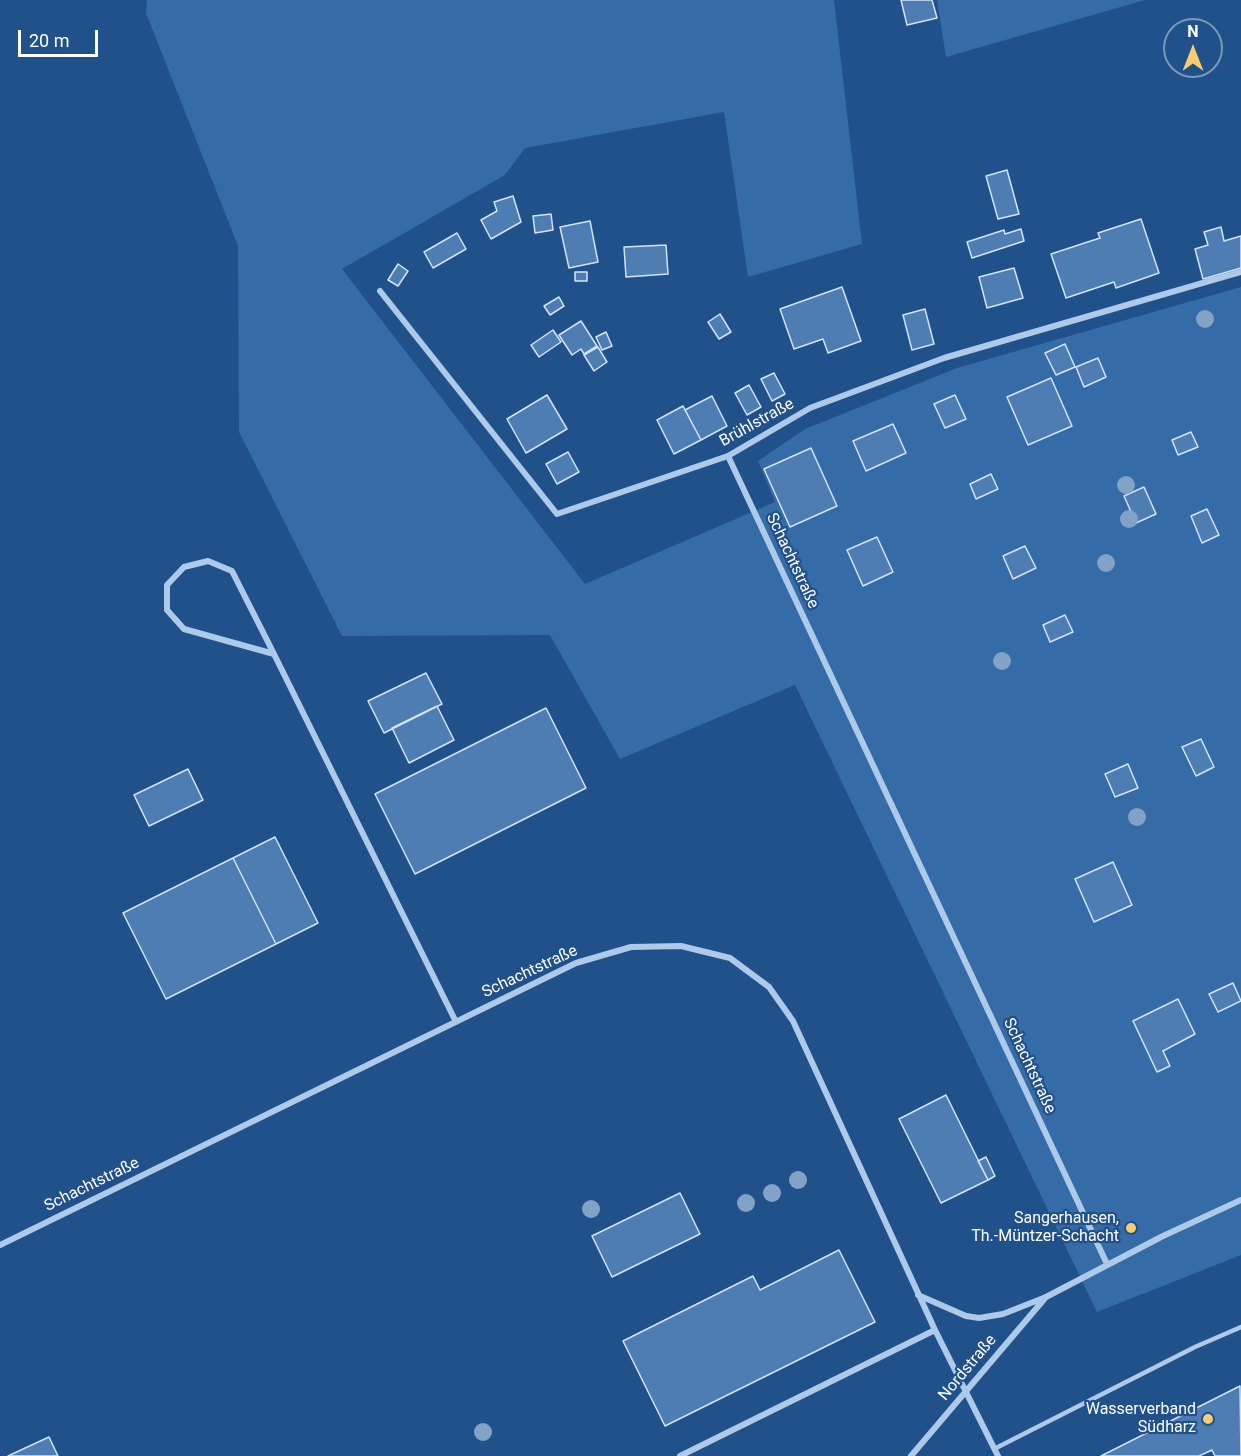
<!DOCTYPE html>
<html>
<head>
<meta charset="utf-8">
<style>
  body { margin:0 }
  #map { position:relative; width:1241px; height:1456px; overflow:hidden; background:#21518a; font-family:Roboto,sans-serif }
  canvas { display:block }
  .north { position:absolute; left:1163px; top:18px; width:60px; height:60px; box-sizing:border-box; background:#21518a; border:2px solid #7a97b9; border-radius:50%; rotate:0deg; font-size:16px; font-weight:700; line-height:24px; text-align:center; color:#fff }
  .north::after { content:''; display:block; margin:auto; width:21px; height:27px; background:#f7cd6f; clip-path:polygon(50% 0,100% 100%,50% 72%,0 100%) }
  .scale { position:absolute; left:18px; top:30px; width:80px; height:27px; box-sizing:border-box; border:3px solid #fff; border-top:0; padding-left:8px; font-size:18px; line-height:21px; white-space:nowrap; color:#fff; -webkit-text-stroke:4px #21518a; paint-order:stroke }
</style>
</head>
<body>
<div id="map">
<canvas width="1241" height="1456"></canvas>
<div class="north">N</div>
<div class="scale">20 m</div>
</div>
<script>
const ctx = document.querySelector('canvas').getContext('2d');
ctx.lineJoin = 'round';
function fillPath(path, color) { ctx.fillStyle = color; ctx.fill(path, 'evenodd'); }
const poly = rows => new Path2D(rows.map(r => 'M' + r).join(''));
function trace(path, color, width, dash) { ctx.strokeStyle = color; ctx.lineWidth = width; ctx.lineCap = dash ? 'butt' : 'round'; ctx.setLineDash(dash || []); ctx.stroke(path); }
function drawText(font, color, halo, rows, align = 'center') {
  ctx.font = font + ' Roboto,sans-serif'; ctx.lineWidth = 4.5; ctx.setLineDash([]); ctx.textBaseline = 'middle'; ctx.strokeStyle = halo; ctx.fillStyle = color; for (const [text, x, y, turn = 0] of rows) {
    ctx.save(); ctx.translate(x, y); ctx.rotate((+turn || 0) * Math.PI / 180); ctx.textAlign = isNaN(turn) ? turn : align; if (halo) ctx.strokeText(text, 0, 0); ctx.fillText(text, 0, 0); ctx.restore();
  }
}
const green = poly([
  [147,0,834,0,862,244,748,277,724,112,525,148,505,175,342,269,585,584,775,502,758,461,805,429,957,368,1241,287,1241,1255,1097,1312,795,685,620,759,550,635,342,636,239,432,238,246,146,13],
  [937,0,1145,0,946,57]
]);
const building = poly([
  [901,0,932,0,937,18,907,25,901,0],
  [1007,170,1019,214,998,219,986,176,1007,170],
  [513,196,521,222,491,239,481,220,497,211,494,202,513,196],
  [551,214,553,230,535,233,533,216,551,214],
  [1141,219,1159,273,1116,288,1114,282,1066,298,1051,254,1100,238,1098,233,1141,219],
  [590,221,598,262,569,268,560,227,590,221],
  [1221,227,1224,241,1241,236,1241,268,1203,279,1195,249,1208,245,1204,232,1221,227],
  [1021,229,1024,241,972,258,967,242,1004,230,1005,234,1021,229],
  [457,233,466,249,433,268,424,252,457,233],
  [666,245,668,274,626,277,624,247,666,245],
  [398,264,408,271,398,286,388,280,398,264],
  [1014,268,1023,298,987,308,979,277,1014,268],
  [575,272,587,272,587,281,575,281,575,272],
  [842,287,861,341,828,353,823,339,794,349,780,309,842,287],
  [559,297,564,306,550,315,544,306,559,297],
  [925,309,934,344,912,350,903,315,925,309],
  [720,314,731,332,719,339,708,322,720,314],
  [581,321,597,346,584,354,581,349,572,355,559,335,581,321],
  [553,330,561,342,539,357,531,345,553,330],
  [606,332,612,346,602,350,596,337,606,332],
  [1065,344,1075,367,1056,375,1045,353,1065,344],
  [598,347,607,362,594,371,584,355,598,347],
  [1098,358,1106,377,1084,387,1076,367,1098,358],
  [774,373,785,394,772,401,761,379,774,373],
  [1051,378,1072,426,1028,445,1007,397,1051,378],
  [749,385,761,407,747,415,735,393,749,385],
  [547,395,567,429,526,453,507,419,547,395],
  [955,395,966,419,945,428,934,404,955,395],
  [712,396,727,426,701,440,685,410,712,396],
  [683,406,701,440,674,454,657,420,683,406],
  [893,424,906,453,866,471,853,441,893,424],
  [1191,432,1198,447,1178,455,1172,440,1191,432],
  [811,448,837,506,790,527,764,469,811,448],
  [568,452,579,472,557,484,546,464,568,452],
  [991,474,998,489,976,499,970,484,991,474],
  [1144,487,1156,514,1136,523,1124,496,1144,487],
  [1207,509,1219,535,1202,543,1191,516,1207,509],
  [877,537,893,572,863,586,847,550,877,537],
  [1025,546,1036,568,1013,579,1003,556,1025,546],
  [1065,615,1073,632,1050,642,1043,625,1065,615],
  [426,673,442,704,384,733,368,701,426,673],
  [437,706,454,740,409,763,392,728,437,706],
  [546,708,586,788,415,874,375,794,546,708],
  [1201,739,1214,767,1196,776,1182,747,1201,739],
  [1128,764,1138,788,1115,797,1105,774,1128,764],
  [188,769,203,800,149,826,134,795,188,769],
  [275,837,318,923,276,944,233,858,275,837],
  [233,858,276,944,166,999,123,913,233,858],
  [1113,862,1132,905,1094,922,1075,879,1113,862],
  [1233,983,1241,1001,1218,1012,1209,994,1233,983],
  [1178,999,1195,1034,1163,1051,1170,1066,1157,1072,1133,1021,1178,999],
  [946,1095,988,1180,941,1203,899,1119,946,1095],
  [986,1157,995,1176,988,1180,978,1161,986,1157],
  [680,1193,700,1234,612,1277,592,1236,680,1193],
  [839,1250,875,1322,665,1426,623,1341,753,1276,760,1290,839,1250],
  [1240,1386,1241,1456,1215,1456,1212,1450,1199,1456,1101,1456,1240,1386],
  [49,1437,58,1456,8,1456,49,1437]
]);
const lane = poly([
  [994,1449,1195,1347,1241,1327]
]);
const street = poly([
  [380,291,557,514,728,456,810,408,944,358,1241,272],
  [728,456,1107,1264],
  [274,654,184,629,167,610,167,585,184,567,208,561,232,571,274,654,456,1022],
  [0,1245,576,963,631,947,681,946,730,958,769,987,793,1021,935,1330,998,1456],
  [918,1295,966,1316,979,1318,1003,1314,1046,1297,1163,1236,1241,1200],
  [680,1456,935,1330],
  [911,1456,1046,1297]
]);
const trees = [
  [1205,319],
  [1126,485],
  [1129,519],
  [1106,563],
  [1002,661],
  [1137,817],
  [798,1180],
  [772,1193],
  [746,1203],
  [591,1209],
  [483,1432]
];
const markers = [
  [1131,1228,6,"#f7cd6f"],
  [1208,1419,6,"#f7cd6f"]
];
const streetNames = [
  ["Brühlstraße",757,423,-29],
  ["Schachtstraße",792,561,65],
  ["Schachtstraße",530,972,-25],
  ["Schachtstraße",1029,1066,65],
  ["Schachtstraße",92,1185,-26],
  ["Nordstraße",968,1368,-50]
];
const poiNames = [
  ["Sangerhausen,",1119,1219],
  ["Th.-Müntzer-Schacht",1119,1237],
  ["Wasserverband",1196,1410],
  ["Südharz",1196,1428]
];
fillPath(green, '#356ba7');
fillPath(building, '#4e7db3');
trace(building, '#d2e4f8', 1.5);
trace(lane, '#aecaeb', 4.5);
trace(street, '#aecaeb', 6);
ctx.fillStyle = '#82a2c6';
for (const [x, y] of trees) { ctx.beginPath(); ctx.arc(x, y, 9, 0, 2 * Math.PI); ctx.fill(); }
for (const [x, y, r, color] of markers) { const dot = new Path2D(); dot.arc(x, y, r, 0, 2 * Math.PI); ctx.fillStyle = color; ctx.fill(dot); trace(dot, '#21518a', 2); }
drawText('16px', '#fff', '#21518a', streetNames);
drawText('16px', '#fff', '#21518a', poiNames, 'right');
</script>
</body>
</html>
